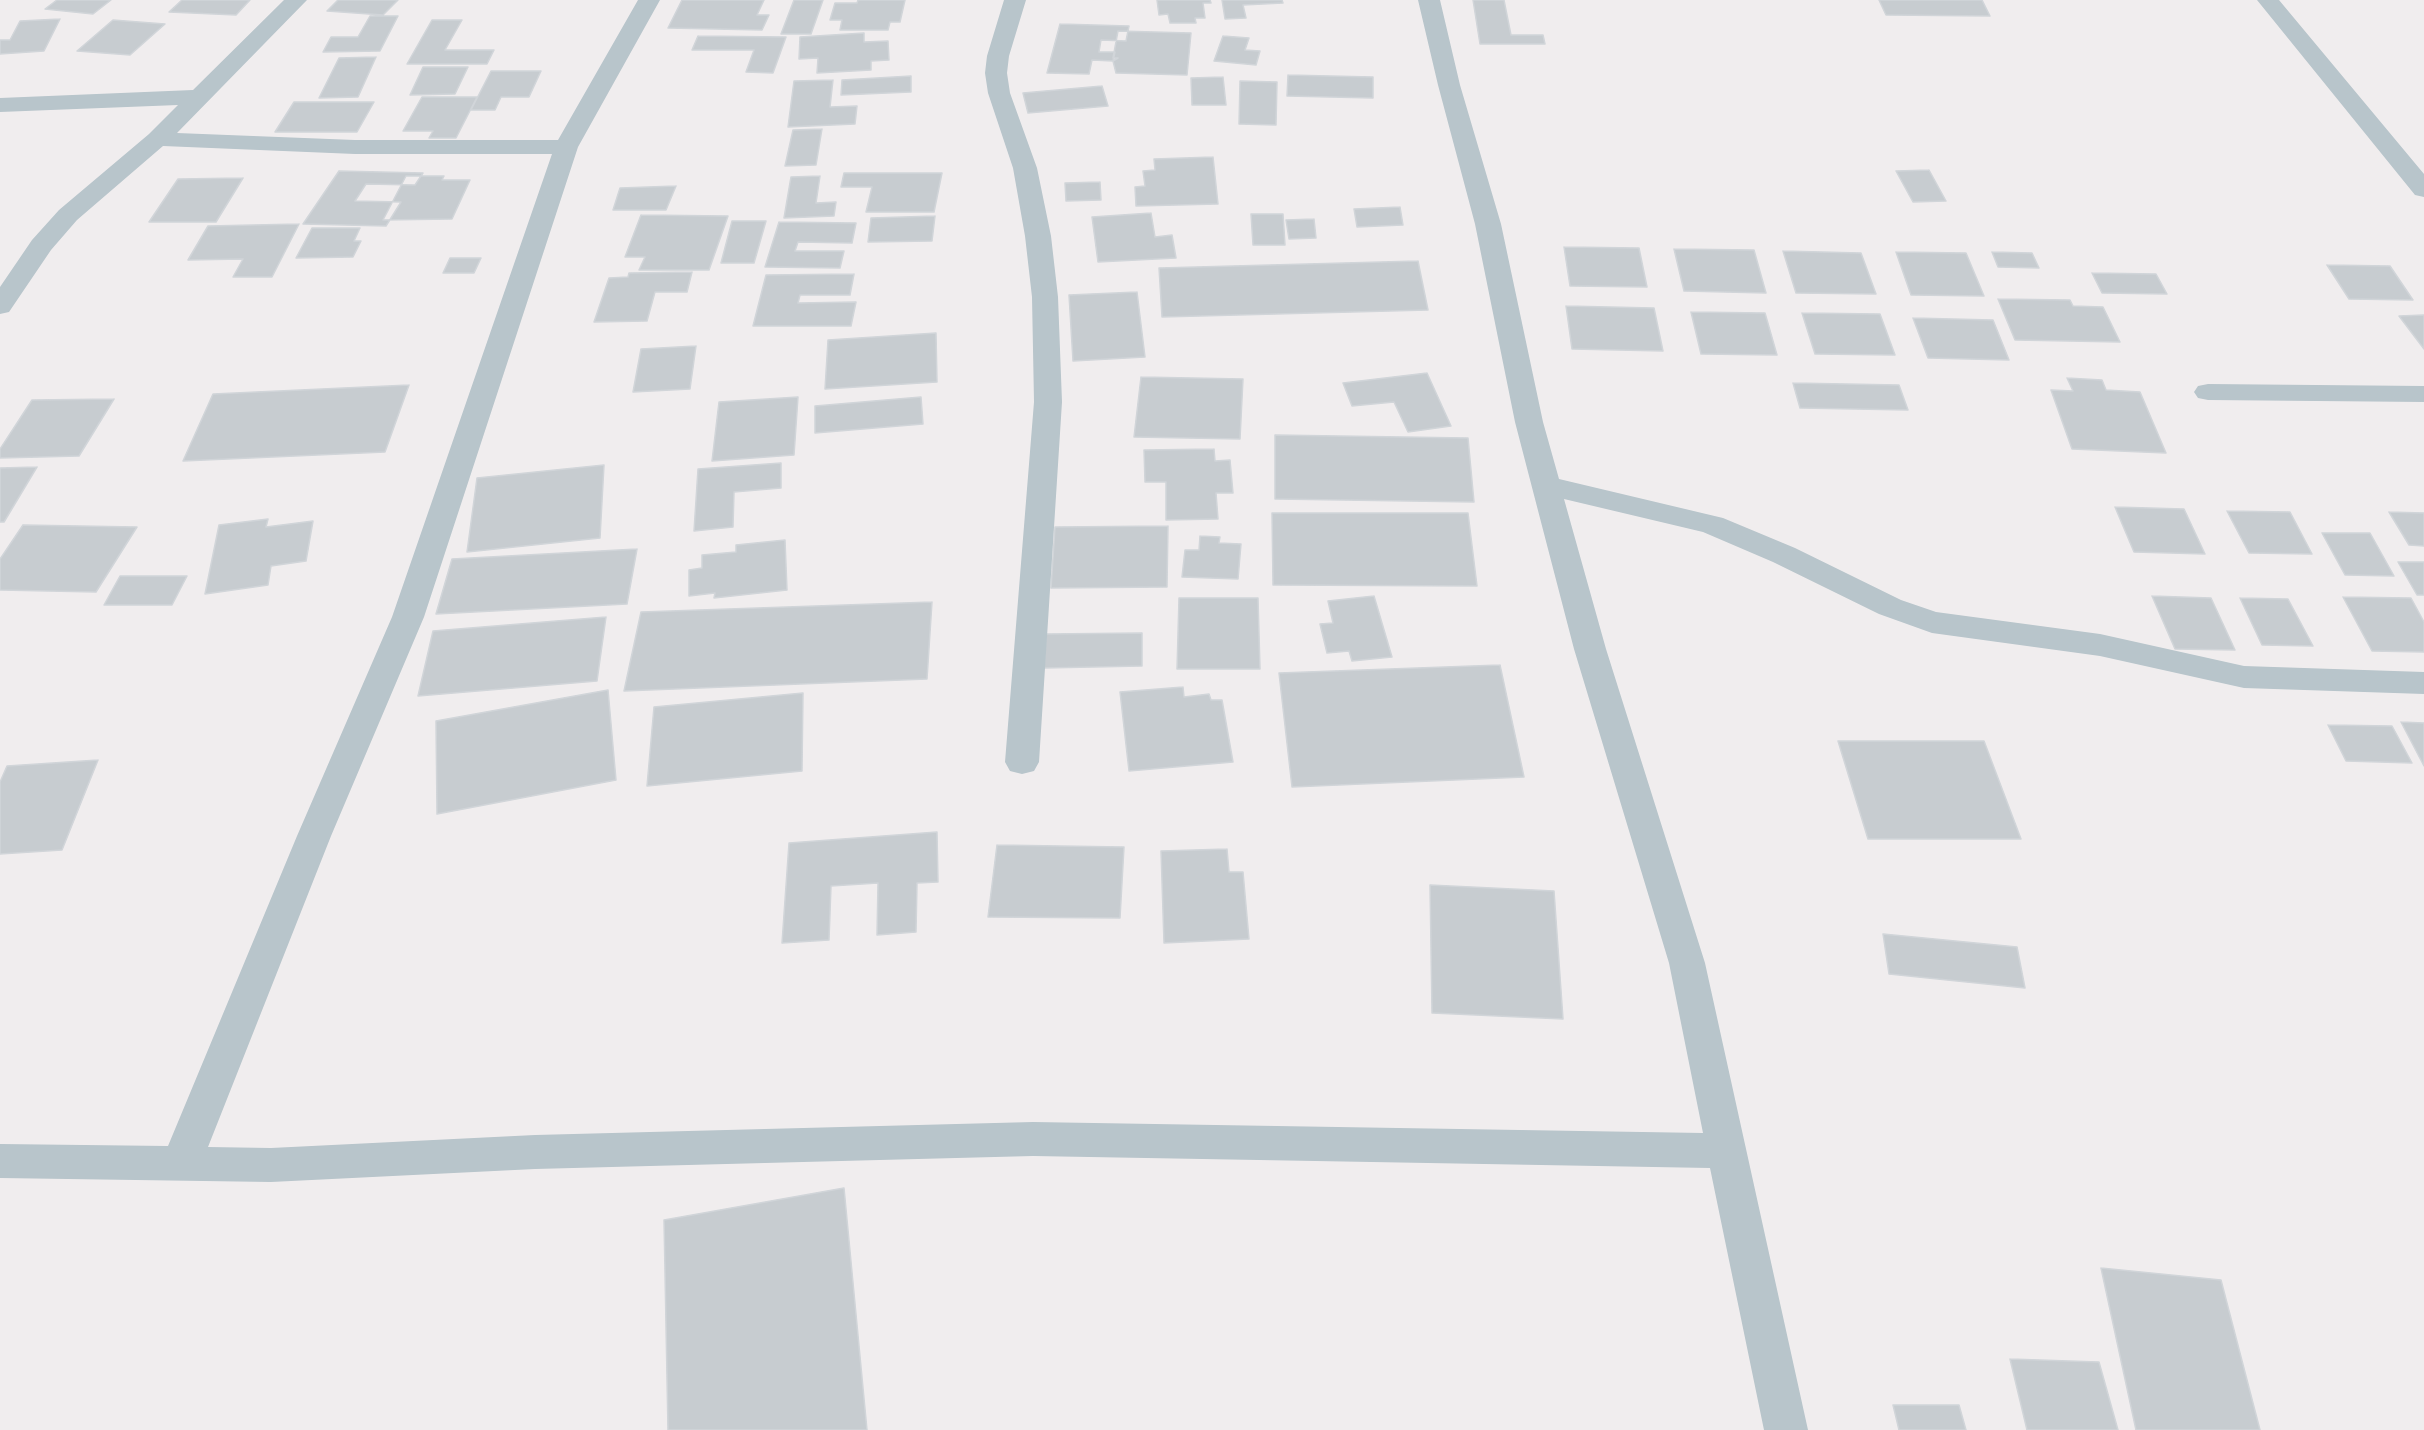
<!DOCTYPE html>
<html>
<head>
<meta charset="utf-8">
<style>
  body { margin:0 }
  canvas { display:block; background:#f0edee }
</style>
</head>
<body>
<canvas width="2424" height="1430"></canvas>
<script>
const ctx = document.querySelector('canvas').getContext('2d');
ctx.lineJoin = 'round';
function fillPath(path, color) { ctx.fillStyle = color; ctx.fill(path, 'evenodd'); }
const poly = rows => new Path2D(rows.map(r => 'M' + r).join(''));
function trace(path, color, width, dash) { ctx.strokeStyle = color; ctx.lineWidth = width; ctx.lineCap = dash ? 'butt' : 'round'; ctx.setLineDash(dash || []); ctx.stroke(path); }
const building = poly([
  [57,0,111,0,93,14,45,9,57,0],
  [182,0,250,0,236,15,169,12,182,0],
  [338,0,398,0,383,15,327,11,338,0],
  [682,0,764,0,757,15,769,15,762,30,668,28,682,0],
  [794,0,823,0,811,34,781,34,794,0],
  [858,0,905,0,900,22,890,22,888,30,840,30,842,20,830,20,835,3,857,3,858,0],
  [1157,0,1210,0,1211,3,1203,3,1205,18,1195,18,1196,23,1170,23,1168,14,1159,15,1157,0],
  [1222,0,1282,0,1283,3,1243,5,1246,18,1225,19,1222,0],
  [1473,0,1504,0,1511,35,1543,35,1545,44,1480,44,1473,0],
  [1879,0,1982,0,1990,16,1886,15,1879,0],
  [370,16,398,16,380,51,323,52,331,37,358,37,370,16],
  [60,19,44,51,0,54,0,40,10,40,20,21,60,19],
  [113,20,165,24,130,55,77,51,113,20],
  [432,20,462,20,445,50,494,50,487,64,407,64,432,20],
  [1060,24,1129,26,1126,41,1101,40,1099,52,1115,52,1113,61,1092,60,1089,74,1047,73,1060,24],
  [1118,31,1191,33,1187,75,1116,73,1113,61,1118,58,1113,58,1118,31],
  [864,33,864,42,888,41,889,60,871,61,871,70,817,73,818,58,799,59,800,37,864,33],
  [698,36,786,37,773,73,746,72,754,50,692,50,698,36],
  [1223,36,1249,38,1245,50,1260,51,1256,65,1214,61,1223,36],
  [376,57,358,97,319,98,339,58,376,57],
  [423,67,468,67,455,94,410,95,423,67],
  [491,71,541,71,529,97,501,97,495,110,471,110,491,71],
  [1288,75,1373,77,1373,98,1287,96,1288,75],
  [911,76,911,92,841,95,842,80,911,76],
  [1223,77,1226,105,1192,105,1191,78,1223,77],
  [833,80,830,107,857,106,855,124,788,127,794,81,833,80],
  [1240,81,1277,82,1276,125,1239,124,1240,81],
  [1102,86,1108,106,1028,113,1023,93,1102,86],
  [422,97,477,97,456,138,429,138,433,131,403,131,422,97],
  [294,102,374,102,357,132,275,132,294,102],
  [822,129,816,165,785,166,793,130,822,129],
  [1213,157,1218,204,1136,206,1135,187,1145,186,1143,171,1155,170,1154,159,1213,157],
  [1929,170,1946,201,1913,202,1896,171,1929,170],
  [339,171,423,173,415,185,366,184,355,201,401,202,386,226,303,224,339,171],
  [844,173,942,173,934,212,866,212,872,187,841,187,844,173],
  [406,176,444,176,442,180,470,180,452,219,383,220,406,176],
  [820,176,816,203,836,202,834,216,784,218,791,177,820,176],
  [243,178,216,222,149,222,178,179,243,178],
  [1100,182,1101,200,1066,201,1065,183,1100,182],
  [676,186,666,210,613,210,620,188,676,186],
  [1400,207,1403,225,1357,227,1354,209,1400,207],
  [1151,213,1155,237,1172,235,1176,258,1098,262,1092,217,1151,213],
  [1251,214,1283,214,1285,245,1253,245,1251,214],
  [641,215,728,216,709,270,639,270,645,257,625,257,641,215],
  [935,216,932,241,868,242,871,218,935,216],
  [1314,219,1316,238,1289,239,1286,220,1314,219],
  [732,221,766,221,754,263,721,263,732,221],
  [779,222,856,223,852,243,798,242,795,251,844,251,840,268,765,267,779,222],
  [299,224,272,277,233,277,243,259,188,260,208,226,299,224],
  [312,228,360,228,354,241,361,241,353,257,296,258,312,228],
  [1564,247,1639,248,1647,287,1570,286,1564,247],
  [1674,249,1754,250,1766,293,1684,291,1674,249],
  [1783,251,1861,253,1876,294,1796,293,1783,251],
  [1896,252,1966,253,1984,296,1911,295,1896,252],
  [1992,252,2032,253,2039,268,1998,267,1992,252],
  [450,258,481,258,474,273,443,273,450,258],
  [1418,261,1428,310,1162,317,1159,268,1418,261],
  [2327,265,2390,266,2413,300,2349,299,2327,265],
  [692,272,687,292,655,292,647,321,594,322,609,278,628,277,629,273,692,272],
  [2092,273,2156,274,2167,294,2102,293,2092,273],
  [854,274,850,295,800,295,798,303,856,302,851,326,753,326,766,275,854,274],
  [1137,292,1145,357,1073,361,1069,295,1137,292],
  [1998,299,2070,300,2073,306,2103,307,2120,342,2015,340,1998,299],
  [1566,306,1654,308,1663,351,1572,349,1566,306],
  [1691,312,1765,313,1777,355,1701,354,1691,312],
  [1802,313,1880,314,1895,355,1815,354,1802,313],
  [2424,315,2424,349,2399,316,2424,315],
  [1913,318,1993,320,2009,360,1928,358,1913,318],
  [936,333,937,382,825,389,828,340,936,333],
  [696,346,690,389,633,392,641,349,696,346],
  [1427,373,1451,426,1408,432,1394,402,1352,406,1343,383,1427,373],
  [1141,377,1243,379,1240,439,1134,437,1141,377],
  [2067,378,2102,380,2106,390,2140,392,2166,453,2072,449,2051,390,2073,391,2067,378],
  [1793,383,1899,385,1908,410,1800,408,1793,383],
  [409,385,385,452,183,461,213,394,409,385],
  [798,397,794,455,712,461,719,402,798,397],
  [921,397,923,424,815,433,815,406,921,397],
  [114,399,79,456,0,458,0,449,32,400,114,399],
  [1275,435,1468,438,1474,502,1275,499,1275,435],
  [1214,449,1215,461,1230,460,1233,493,1216,493,1218,519,1166,520,1166,482,1145,482,1144,450,1214,449],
  [781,463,781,488,734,492,733,527,694,531,698,469,781,463],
  [604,465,600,538,467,552,477,478,604,465],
  [37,467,4,522,0,522,0,468,37,467],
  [2115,507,2184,509,2205,554,2134,552,2115,507],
  [2227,511,2290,512,2312,554,2249,553,2227,511],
  [2389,512,2424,513,2424,546,2409,545,2389,512],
  [1272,513,1468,513,1477,586,1273,585,1272,513],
  [268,519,266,527,313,521,306,561,271,566,268,585,205,594,219,525,268,519],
  [23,525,137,527,96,592,0,590,0,559,23,525],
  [1168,526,1167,587,1051,588,1055,527,1168,526],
  [2322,533,2370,533,2394,576,2345,575,2322,533],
  [1200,536,1220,537,1219,543,1241,544,1238,579,1182,577,1185,550,1199,550,1200,536],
  [785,540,787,590,714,598,715,593,689,596,689,570,702,568,702,555,736,552,736,545,785,540],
  [637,549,627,604,436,614,452,559,637,549],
  [2398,562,2424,562,2424,595,2417,595,2398,562],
  [120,576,187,576,172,605,104,605,120,576],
  [1374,596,1392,657,1352,661,1349,651,1327,653,1320,624,1333,623,1328,601,1374,596],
  [2152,596,2211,598,2235,650,2175,649,2152,596],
  [2343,597,2411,598,2424,622,2424,652,2372,651,2343,597],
  [1179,598,1258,598,1260,669,1177,669,1179,598],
  [2240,598,2288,599,2313,646,2262,645,2240,598],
  [932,602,927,679,624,691,641,612,932,602],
  [606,617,597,681,418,696,433,631,606,617],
  [1142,633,1142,666,1044,668,1046,634,1142,633],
  [1500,665,1524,777,1292,787,1279,673,1500,665],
  [1183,687,1184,697,1209,694,1211,700,1222,700,1233,762,1129,771,1120,692,1183,687],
  [608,690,616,780,437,814,436,721,608,690],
  [803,693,802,771,647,786,654,707,803,693],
  [2401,722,2424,723,2424,766,2401,722],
  [2328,725,2392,726,2412,763,2346,761,2328,725],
  [1838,741,1984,741,2021,839,1868,839,1838,741],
  [98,760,62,850,0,854,0,782,7,766,98,760],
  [937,832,938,882,917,883,916,932,877,935,878,883,831,886,829,940,782,943,789,843,937,832],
  [997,845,1124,847,1120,918,988,917,997,845],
  [1227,849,1229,872,1243,872,1249,939,1164,943,1161,851,1227,849],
  [1430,885,1554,891,1563,1019,1432,1013,1430,885],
  [1883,934,2017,947,2025,988,1889,974,1883,934],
  [844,1188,867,1430,668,1430,664,1220,844,1188],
  [2101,1268,2221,1280,2260,1430,2136,1430,2101,1268],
  [2010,1359,2099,1362,2118,1430,2027,1430,2010,1359],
  [1893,1405,1959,1405,1966,1430,1899,1430,1893,1405]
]);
const minor = poly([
  [284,0,307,0,177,133,355,140,558,140,638,0,660,0,578,147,424,617,331,836,208,1147,271,1148,535,1135,1033,1122,1703,1133,1669,963,1574,649,1515,422,1475,224,1438,85,1418,0,1440,0,1460,85,1501,224,1543,422,1559,479,1723,518,1795,548,1901,600,1936,612,2100,634,2244,666,2424,672,2424,694,2244,688,2100,656,1932,633,1879,614,1773,562,1703,532,1564,499,1606,649,1705,963,1808,1430,1764,1430,1710,1168,1033,1156,535,1169,271,1182,0,1178,0,1144,168,1146,297,836,392,617,552,154,355,154,163,146,77,220,51,250,9,312,0,314,0,287,32,240,59,210,149,134,178,105,0,112,0,98,193,90,284,0],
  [1004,0,1026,0,1009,56,1007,73,1010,93,1037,168,1051,236,1058,297,1062,402,1039,762,1034,771,1022,774,1010,771,1005,762,1034,402,1032,297,1025,236,1013,168,988,93,985,73,987,56,1004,0],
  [2257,0,2279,0,2424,174,2424,197,2415,195,2257,0],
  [2208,384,2424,386,2424,402,2208,400,2198,398,2194,392,2198,386,2208,384]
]);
fillPath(building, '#c7ccd0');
trace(building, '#d1d5d9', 1.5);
fillPath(minor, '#b8c5cb');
</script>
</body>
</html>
